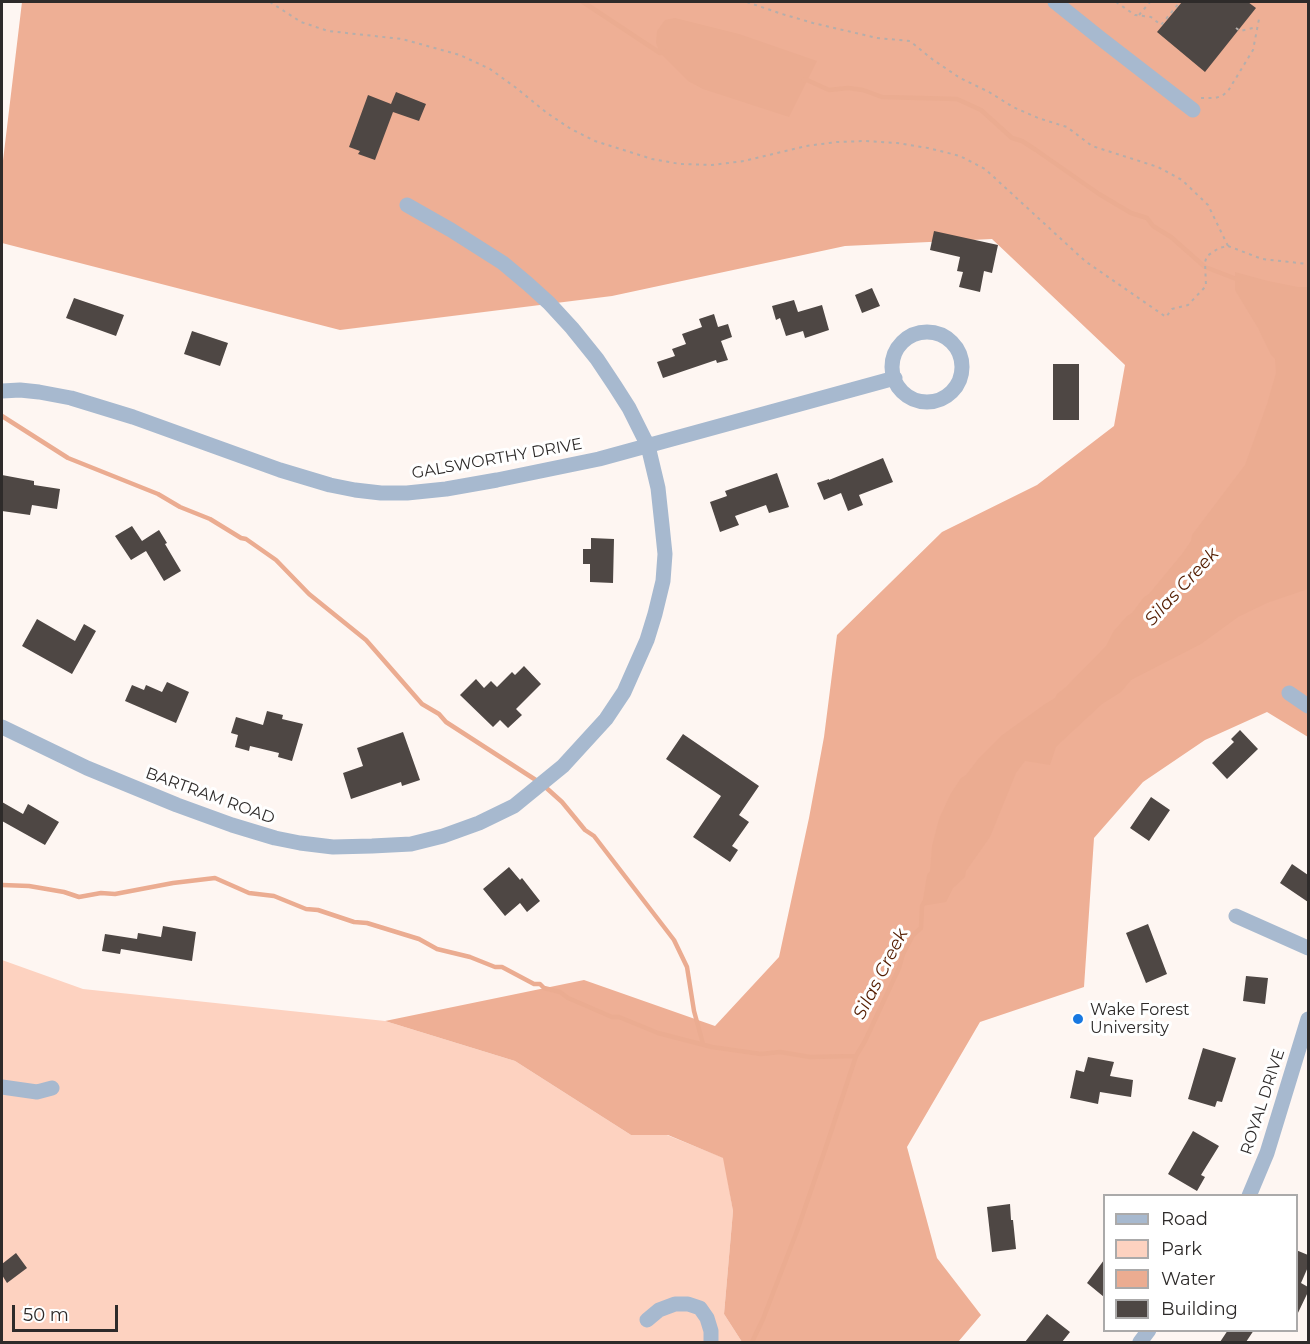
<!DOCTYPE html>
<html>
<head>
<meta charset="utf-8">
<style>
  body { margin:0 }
  #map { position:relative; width:1310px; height:1344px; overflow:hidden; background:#fef6f2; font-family:Montserrat,sans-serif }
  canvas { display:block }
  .frame { position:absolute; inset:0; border:3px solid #2e2b2a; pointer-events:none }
  .legend { position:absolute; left:1103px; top:1194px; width:195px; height:138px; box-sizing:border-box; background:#fff; border:2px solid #abaaaa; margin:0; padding:8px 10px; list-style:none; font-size:18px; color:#2e2b2a }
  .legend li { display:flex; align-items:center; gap:12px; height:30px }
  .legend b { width:30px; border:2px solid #abaaaa }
  .scale { position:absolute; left:12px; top:1305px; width:106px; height:27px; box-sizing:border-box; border:3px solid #2e2b2a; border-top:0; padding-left:8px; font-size:18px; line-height:21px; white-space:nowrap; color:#2e2b2a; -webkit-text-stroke:4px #fff; paint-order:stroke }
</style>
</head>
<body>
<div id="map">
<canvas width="1310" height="1344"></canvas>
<div class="frame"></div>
<ul class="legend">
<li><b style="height:8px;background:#a7b9cf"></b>Road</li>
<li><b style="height:16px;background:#fdd2c0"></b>Park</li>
<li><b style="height:16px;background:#ebac91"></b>Water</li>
<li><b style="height:16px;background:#4e4744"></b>Building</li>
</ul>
<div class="scale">50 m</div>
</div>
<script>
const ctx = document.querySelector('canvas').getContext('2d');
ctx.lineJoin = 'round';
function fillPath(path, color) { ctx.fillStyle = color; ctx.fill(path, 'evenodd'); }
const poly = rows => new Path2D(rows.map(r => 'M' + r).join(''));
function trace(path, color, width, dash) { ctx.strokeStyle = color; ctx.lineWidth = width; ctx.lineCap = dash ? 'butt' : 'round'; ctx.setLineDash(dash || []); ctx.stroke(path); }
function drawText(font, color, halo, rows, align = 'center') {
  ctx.font = font + ' Montserrat,sans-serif'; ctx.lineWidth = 6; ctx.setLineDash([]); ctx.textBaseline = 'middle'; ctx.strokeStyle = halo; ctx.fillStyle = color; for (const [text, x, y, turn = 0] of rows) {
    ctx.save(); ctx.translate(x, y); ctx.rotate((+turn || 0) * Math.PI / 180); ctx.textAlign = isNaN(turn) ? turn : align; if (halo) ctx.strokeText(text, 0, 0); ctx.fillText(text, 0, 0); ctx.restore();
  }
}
const green = poly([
  [2,960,83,989,385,1021,515,1061,631,1135,667,1135,724,1158,733,1211,724,1314,742,1342,2,1342]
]);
const forest = poly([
  [22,2,1308,2,1308,737,1267,712,1205,740,1143,782,1094,838,1084,987,980,1022,907,1147,937,1258,981,1315,958,1342,742,1342,724,1314,733,1211,723,1158,668,1135,631,1135,515,1061,385,1021,584,980,715,1026,779,957,809,818,824,737,837,635,942,532,1037,485,1114,426,1125,365,992,239,845,246,612,296,340,330,2,243,2,169]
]);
const water = poly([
  [675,18,739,34,817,61,789,117,703,89,688,81,660,53,656,43,657,31,665,20],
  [1235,272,1268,281,1298,287,1308,287,1308,589,1267,603,1238,617,1201,644,1131,680,1121,692,1102,704,1061,742,1056,747,1050,765,1025,761,1016,773,990,837,966,871,965,877,953,888,946,902,922,906,927,875,930,871,932,846,939,819,950,795,961,778,966,775,979,758,1001,736,1045,704,1055,698,1057,694,1066,687,1106,646,1113,632,1127,616,1132,613,1144,597,1149,594,1182,554,1191,541,1192,535,1245,465,1267,404,1276,373,1275,359,1271,355,1258,328,1235,290]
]);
const stream = poly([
  [583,2,660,53,666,52],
  [804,80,807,80,829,90,848,88,863,90,882,97,957,99,981,110,1012,138,1022,141,1036,150,1099,194,1131,213,1147,218,1153,226,1171,237,1205,267,1239,280],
  [2,416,68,458,158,494,180,507,210,519,241,538,246,539,276,560,309,594,366,640,422,704,439,714,446,722,542,784,562,802,585,830,594,836,674,940,687,967,694,1011,703,1044],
  [2,885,29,886,64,892,79,897,101,893,115,894,173,883,215,878,249,893,274,896,306,909,318,910,354,922,367,923,419,939,437,949,470,957,495,967,502,967,534,984,540,984,544,988,560,992,568,998,612,1017,619,1017,658,1033,712,1047,761,1054,780,1052,810,1057,856,1056],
  [752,1342,763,1319,797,1231,827,1144,856,1056,865,1041,899,968,903,954,913,935,921,928,922,906,925,901]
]);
const building = poly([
  [1182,2,1248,2,1256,8,1205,72,1157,32],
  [396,92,426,104,419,121,393,112,375,160,358,154,360,151,349,147,368,95,391,104],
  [934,231,998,245,992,273,984,271,980,292,959,287,963,272,957,271,960,257,930,250],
  [872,288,880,306,862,313,855,295],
  [74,298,124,315,116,336,66,318],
  [794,300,798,312,822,305,829,330,805,338,803,331,786,336,780,318,776,320,772,306],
  [714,314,718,327,728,324,732,337,721,341,728,360,717,363,716,360,663,378,657,362,675,356,672,349,686,344,682,334,702,327,699,319],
  [192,331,228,343,220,366,184,354],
  [1053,364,1079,364,1079,420,1053,420],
  [883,458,893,482,859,495,863,505,848,511,841,493,824,500,817,483,829,479,829,480],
  [777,473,789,507,769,513,766,505,735,516,739,525,720,532,710,502,727,496,725,491],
  [2,475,34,481,34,485,60,489,57,509,32,505,30,515,2,511],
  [132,526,142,541,159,530,167,543,165,544,181,571,164,581,146,551,131,560,115,536],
  [591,538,614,539,613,583,590,582,590,564,583,564,583,549,591,549],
  [37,619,75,641,84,624,96,631,72,674,22,646],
  [524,666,541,684,516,709,522,715,508,728,500,720,493,727,460,695,476,679,484,688,491,681,497,687,512,672,515,675],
  [167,682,189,692,176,723,125,701,132,685,144,690,146,685,162,692],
  [267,711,283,715,282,719,303,724,292,761,278,757,279,753,250,746,249,751,235,747,238,735,231,733,236,717,263,725],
  [1240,730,1258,749,1227,779,1212,763,1234,742,1231,739],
  [403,732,420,780,402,786,401,782,351,799,343,773,363,766,357,748],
  [683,734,759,786,739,815,749,822,732,846,738,850,730,862,693,837,721,796,666,759],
  [1151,797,1170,810,1149,841,1130,828],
  [2,802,23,814,28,804,59,822,45,845,2,821],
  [1292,864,1308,875,1308,902,1280,883],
  [509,867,520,880,522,878,540,901,527,912,520,903,505,916,483,889],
  [1148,924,1167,974,1146,983,1126,933],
  [163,926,196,932,192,961,121,949,120,954,102,951,105,934,137,939,138,933,161,937],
  [1246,976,1268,978,1265,1004,1243,1001],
  [1203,1048,1236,1058,1222,1102,1217,1101,1215,1107,1188,1099],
  [1088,1057,1114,1062,1110,1076,1133,1080,1131,1097,1100,1092,1098,1104,1070,1098,1076,1070,1084,1072],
  [1193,1131,1219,1146,1201,1175,1205,1177,1197,1191,1168,1174],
  [1010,1204,1011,1220,1013,1220,1016,1249,992,1252,987,1207],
  [1296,1250,1308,1255,1308,1267,1301,1283,1308,1287,1308,1292,1296,1317],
  [16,1253,27,1268,7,1283,2,1275,2,1264],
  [1104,1260,1104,1297,1087,1283],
  [1047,1314,1070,1332,1062,1342,1025,1342],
  [1228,1330,1254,1330,1246,1342,1220,1342]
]);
const path = poly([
  [270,2,301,22,328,31,402,39,460,55,490,69,515,87,547,113,571,129,595,141,652,159,680,164,712,165,744,161,806,146,837,142,865,141,897,143,928,148,960,156,985,169,1085,261,1166,317,1172,309,1188,305,1206,286,1205,262,1207,256,1219,248,1228,246],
  [747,2,782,14,813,23,877,38,910,41,932,59,960,78,989,92,1013,107,1038,118,1067,127,1092,146,1158,167,1182,180,1208,205,1228,246],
  [1116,2,1135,15,1151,17,1161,25,1180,2],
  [1139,15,1150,2],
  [1236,28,1240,31,1257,27],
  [1201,98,1215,98,1222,96,1228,91,1253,50,1259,19],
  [1228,246,1262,259,1308,264]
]);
const minor = poly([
  [1055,2,1100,38,1193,110],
  '892 367a35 35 0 1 1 70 0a35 35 0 1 1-70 0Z',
  [2,391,20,390,39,392,71,398,133,417,280,470,330,485,355,490,381,493,407,493,446,489,497,480,599,459,895,378],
  [1289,693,1308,706],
  [2,727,87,768,177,805,232,825,275,838,300,843,333,847,372,846,411,844,443,836,479,823,514,806,563,766,606,719,624,692,647,640,655,614,663,581,665,554,662,525,658,488,648,446,629,408,615,386,597,359,572,328,549,303,528,284,503,263,451,230,407,205],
  [1236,916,1308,948],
  [2,1087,37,1092,52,1088],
  [1249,1196,1267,1153,1308,1019],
  [647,1320,659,1310,675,1304,688,1304,700,1308,707,1318,711,1331,711,1342],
  [1140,1342,1149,1330]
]);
const markers = [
  [1078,1019,6,"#1878e1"]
];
const streetNames = [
  ["GALSWORTHY DRIVE",497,459,-10],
  ["BARTRAM ROAD",210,796,20],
  ["ROYAL DRIVE",1263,1102,-72]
];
const poiNames = [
  ["Wake Forest",1090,1010],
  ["University",1090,1028]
];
const waterNames = [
  ["Silas Creek",1182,587,-47],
  ["Silas Creek",881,974,-63]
];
fillPath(green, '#fdd2c0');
fillPath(forest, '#eeaf95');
fillPath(water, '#ebac91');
trace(stream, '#ebac91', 4.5);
fillPath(building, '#4e4744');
trace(path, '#b5aeab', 2, [3, 4.5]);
trace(minor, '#a7b9cf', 15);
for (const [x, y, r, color] of markers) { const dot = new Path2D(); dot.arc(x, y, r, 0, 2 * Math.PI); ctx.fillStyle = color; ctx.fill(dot); trace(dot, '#fff', 2); }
drawText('16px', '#2e2b2a', '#fff', streetNames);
drawText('16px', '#2e2b2a', '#fff', poiNames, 'left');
drawText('italic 18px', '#551e02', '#fff', waterNames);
</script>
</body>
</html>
